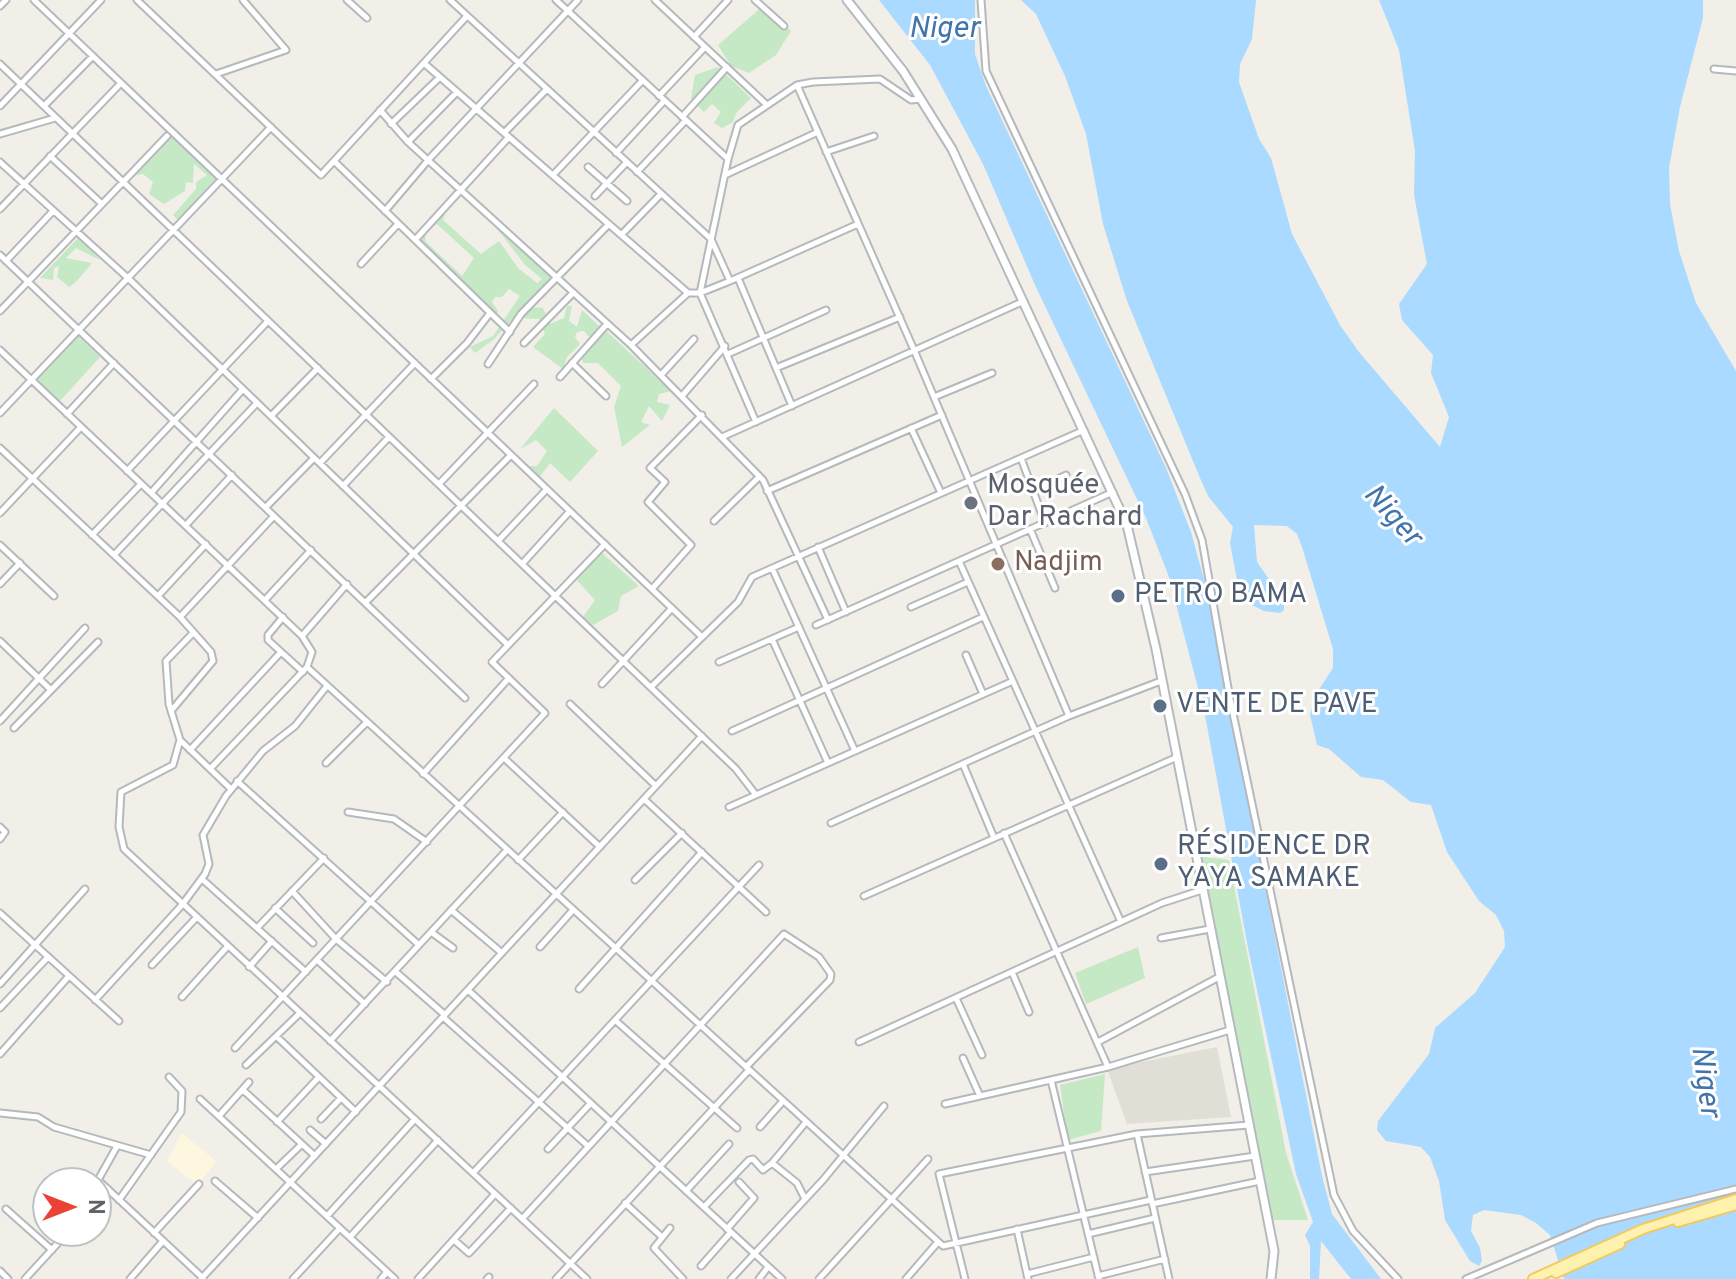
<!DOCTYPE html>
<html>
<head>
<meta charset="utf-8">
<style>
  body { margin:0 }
  #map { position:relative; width:1736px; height:1279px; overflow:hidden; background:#f1efe8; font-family:Overpass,sans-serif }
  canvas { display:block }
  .north { position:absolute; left:32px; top:1167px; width:80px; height:80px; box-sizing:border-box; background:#fff; border:2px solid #bfc1c3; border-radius:50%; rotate:90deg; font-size:22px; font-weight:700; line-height:32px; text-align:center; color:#5f6368 }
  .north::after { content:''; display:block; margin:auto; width:28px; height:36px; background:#ea4335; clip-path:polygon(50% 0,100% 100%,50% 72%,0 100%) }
</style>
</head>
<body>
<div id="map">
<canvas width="1736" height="1279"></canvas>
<div class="north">N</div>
</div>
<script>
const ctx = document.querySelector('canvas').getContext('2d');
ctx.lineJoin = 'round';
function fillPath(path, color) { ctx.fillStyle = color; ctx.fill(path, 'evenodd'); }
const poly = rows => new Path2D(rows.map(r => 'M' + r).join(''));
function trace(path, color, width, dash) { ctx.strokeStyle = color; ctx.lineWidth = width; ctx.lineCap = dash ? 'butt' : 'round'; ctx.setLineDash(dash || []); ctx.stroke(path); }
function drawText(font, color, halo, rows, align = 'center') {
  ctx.font = font + ' Overpass,sans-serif'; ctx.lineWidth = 6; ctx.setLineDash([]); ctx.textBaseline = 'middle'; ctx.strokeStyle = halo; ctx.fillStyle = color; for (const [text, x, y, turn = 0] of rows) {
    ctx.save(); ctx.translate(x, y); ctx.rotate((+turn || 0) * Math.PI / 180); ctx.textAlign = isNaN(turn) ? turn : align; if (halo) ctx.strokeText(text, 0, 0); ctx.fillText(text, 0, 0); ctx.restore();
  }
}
const commercial = poly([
  [182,1133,216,1161,198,1185,167,1161]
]);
const education = poly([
  [1217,1047,1231,1117,1127,1124,1107,1069]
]);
const green = poly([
  [763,6,791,31,776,55,749,73,731,66,718,45],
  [718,67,751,98,736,113,733,122,722,128,714,123,721,112,712,104,704,112,691,99,695,75],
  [170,132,217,177,178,220,173,215,196,189,196,182,207,175,194,164,193,183,186,182,185,191,164,204,149,194,153,182,143,174,129,176],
  [441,207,447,207,443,220,481,254,499,241,518,268,537,283,542,279,525,265,492,222,551,278,493,340,475,353,470,347,493,336,520,296,509,289,502,297,495,297,492,302,498,311,495,320,419,242,420,231,426,233,425,241,462,276,474,258,437,224,428,230,425,227],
  [79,237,100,260,76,248,66,258,92,263,75,283,69,287,57,277,59,266,54,268,53,280,40,278],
  [567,306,572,306,569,321,577,327,582,310,599,326,592,340,584,331,577,332,575,337,580,344,567,357,563,369,533,347,545,334,539,319,521,318,531,307,543,308,550,324,564,318],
  [603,328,671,391,659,394,657,402,670,405,662,421,649,406,641,422,650,425,622,447,614,407,621,386,598,363,583,363,581,354],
  [78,336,100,357,60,401,37,380],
  [554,408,598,451,570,482,550,463,538,479,525,466,537,466,547,451,536,440,520,449],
  [602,553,639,586,621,596,618,611,593,625,583,617,595,600,575,578],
  [1199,856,1229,860,1286,1153,1308,1220,1272,1220],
  [1138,947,1145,978,1086,1004,1075,973],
  [1105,1074,1101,1131,1068,1140,1060,1085]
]);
const water = poly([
  [879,0,975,0,975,54,986,86,1166,468,1191,532,1206,587,1322,1176,1332,1214,1381,1279,1351,1279,1321,1241,1319,1279,1310,1279,1310,1246,1305,1235,1313,1222,1296,1174,1248,948,1205,715,1169,577,1146,518,1035,285,983,164,930,65],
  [1021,0,1256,0,1252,39,1240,64,1239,82,1259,139,1271,158,1292,234,1340,325,1359,352,1440,447,1449,417,1431,373,1433,355,1402,320,1399,304,1427,264,1414,195,1415,151,1399,50,1379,0,1703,0,1703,18,1680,107,1669,168,1670,204,1679,251,1696,303,1736,371,1736,1279,1564,1279,1550,1235,1536,1223,1521,1215,1484,1210,1473,1215,1471,1231,1480,1248,1482,1261,1479,1266,1470,1261,1445,1220,1439,1181,1430,1157,1421,1147,1386,1141,1377,1130,1378,1121,1429,1054,1435,1028,1475,993,1505,947,1504,931,1496,915,1479,901,1447,852,1431,805,1411,802,1383,780,1361,777,1329,749,1317,745,1310,715,1314,697,1333,668,1333,649,1302,547,1297,534,1287,526,1254,525,1257,562,1284,601,1284,610,1280,613,1264,611,1250,604,1242,597,1237,580,1230,543,1233,527,1208,496,1200,478,1127,301,1103,224,1086,134,1065,76,1036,14]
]);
const street = poly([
  [34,0,701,636],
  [137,0,321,175,467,16],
  [347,0,367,18],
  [450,0,711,239,730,281],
  [556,0,728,159],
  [655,0,767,105],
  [755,0,784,26],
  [981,0,986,71,1185,494,1202,540,1230,699,1334,1195,1353,1231,1398,1279],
  [0,6,6,0],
  [694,37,728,0],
  [0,64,736,769,756,795],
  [425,64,688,293,700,293,730,281,858,224],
  [1714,69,1736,71],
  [216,74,286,50,243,0],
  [797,85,914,350,1069,716],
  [659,96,705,47],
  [0,106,101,0],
  [44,106,93,56],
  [380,110,408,142,631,345,763,480,828,620],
  [682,117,727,67],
  [391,124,440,77],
  [504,133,547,89],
  [0,134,55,118],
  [408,142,457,92],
  [826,152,874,136],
  [616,153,664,101],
  [50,156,102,204],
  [334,161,510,332],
  [0,162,129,279,508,645],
  [588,167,627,201],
  [637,172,686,120],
  [553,175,642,81],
  [725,175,818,132],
  [595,196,627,162],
  [0,209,121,83],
  [385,211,430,158,578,0],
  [621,235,661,194],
  [415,240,509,137],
  [0,255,465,698],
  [6,261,53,211],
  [361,264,398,224],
  [738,278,792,406],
  [0,311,167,136],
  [524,343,573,293],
  [631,345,688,293],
  [0,350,302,636,312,652,307,667,943,1246,1151,1200],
  [728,354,826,310],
  [572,363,606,396],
  [488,364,521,314,609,224],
  [776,368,900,317],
  [661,375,694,339],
  [560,377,607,324],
  [431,379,467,343,490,313],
  [682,396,725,346],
  [934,397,992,373],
  [0,413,271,127],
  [67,414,114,363],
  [271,416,318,368],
  [756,422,700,293,728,159,738,125,797,85,813,82,880,79,911,100,921,99],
  [911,428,941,493],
  [722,437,1024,301],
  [0,448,180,617,211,652,213,661,171,711],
  [1021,458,1045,523],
  [320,463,415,363],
  [127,471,268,321],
  [439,484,534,384],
  [343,486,389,437],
  [767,491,942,415],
  [1033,491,1066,475],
  [151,493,243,389],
  [266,507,314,458],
  [0,513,81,427],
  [714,521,759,477],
  [186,525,232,475],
  [1030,529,1055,588],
  [92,535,141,484],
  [498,541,547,489],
  [0,545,54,596],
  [818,547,846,612],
  [114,555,257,403],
  [959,561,1121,922],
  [522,564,570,511],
  [772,568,855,751],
  [0,584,20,563],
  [652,589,691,545,648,502,665,482,650,468,702,415],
  [158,596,206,544],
  [265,600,311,550],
  [366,602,511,455],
  [911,607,968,582],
  [180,617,274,516],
  [283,617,268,635,268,640,303,672],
  [816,625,1113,492],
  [193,633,166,661,169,704,180,740,231,789],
  [302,636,347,584],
  [772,639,828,763],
  [0,641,51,690],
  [966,655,983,694],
  [719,662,799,627],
  [602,684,672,608],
  [651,687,738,602,752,577,1084,430],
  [570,704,656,786],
  [0,721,85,628],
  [14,728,98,642],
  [732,731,983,617],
  [180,740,173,765,121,792,119,827,124,849,587,1279],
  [190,750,281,652],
  [504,758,600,847],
  [326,763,367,722],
  [963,764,994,838],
  [210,769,307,667],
  [423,774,509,678],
  [237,781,419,945],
  [644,799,766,912],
  [729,807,1013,681],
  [348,812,394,819,427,842],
  [831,823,1069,716,1161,681],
  [0,827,5,832,0,839],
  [1004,833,1108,1067],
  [518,860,563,812],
  [202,879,306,972],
  [635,880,682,833],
  [292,891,335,938,387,982],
  [864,896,1175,758],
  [275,908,313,943],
  [451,910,502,953],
  [0,913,119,1021],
  [257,928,324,858],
  [431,932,453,948],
  [1161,938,1210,929],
  [540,947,573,910],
  [317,960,365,1004],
  [152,965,196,918],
  [249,967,272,941],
  [1012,972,1029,1012],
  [397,973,445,1015],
  [0,984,85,889],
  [579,989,702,852],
  [468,990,782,1279],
  [182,997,227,947],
  [956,998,982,1055],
  [95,1000,182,905,205,874,209,864,203,835,226,796,263,751,295,726,327,686],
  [0,1008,48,957],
  [443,1017,588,1146],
  [616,1021,737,1128],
  [276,1036,356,1112],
  [330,1041,507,850],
  [859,1042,1162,903,1202,890],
  [1098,1042,1219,977],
  [235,1048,545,713,492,662,605,544],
  [0,1054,69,976],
  [963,1058,980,1096],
  [246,1065,300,1013],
  [1051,1080,1099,1279],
  [243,1090,315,1156],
  [200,1099,395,1279],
  [945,1104,1108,1067,1230,1030],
  [0,1113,38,1117,54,1127,151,1155],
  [219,1116,249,1082],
  [321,1119,341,1098],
  [277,1122,319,1077],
  [760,1127,783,1101],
  [310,1130,326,1144],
  [1137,1134,1169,1279],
  [116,1148,98,1180,203,1278],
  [548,1149,590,1104],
  [276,1169,301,1145],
  [1145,1172,1255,1156],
  [473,1173,759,865],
  [215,1181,258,1218],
  [686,1191,729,1144],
  [805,1199,797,1183,772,1163,806,1122],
  [119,1200,181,1112,182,1091,169,1077],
  [96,1202,108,1189],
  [625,1203,662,1237],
  [1152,1204,1260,1181],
  [704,1207,749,1160,753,1159,763,1170,772,1163],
  [6,1209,52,1250],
  [327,1216,415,1119],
  [522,1219,784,934,819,957,831,974,830,980,746,1067],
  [670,1228,654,1248,683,1279],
  [727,1229,754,1198,739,1182],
  [1017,1229,1028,1279],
  [154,1233,199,1184],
  [1088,1234,1155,1218],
  [350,1237,438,1140],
  [454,1240,469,1253,511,1208],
  [701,1266,731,1232],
  [0,1271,8,1279],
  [1027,1274,1094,1257],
  [1098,1276,1165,1259],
  [25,1279,69,1231],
  [130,1279,163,1241],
  [201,1279,702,736],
  [293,1279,340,1228],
  [381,1279,387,1272],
  [418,1279,495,1194],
  [487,1279,489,1277],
  [556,1279,749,1070],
  [731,1279,823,1180,884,1106],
  [759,1279,768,1267],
  [819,1279,928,1159],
  [906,1279,938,1242],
  [965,1279,939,1174,1137,1134,1249,1125],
  [1466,1279,1597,1223,1736,1189]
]);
const secondary = poly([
  [847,0,903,71,952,149,1127,525,1156,649,1274,1251,1271,1279]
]);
const primary = poly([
  [1678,1222,1736,1205],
  [1556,1273,1620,1244],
  [1533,1279,1643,1229,1736,1199]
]);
const markers = [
  [971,503,8,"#6b7280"],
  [998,564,8,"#8d6e63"],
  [1118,596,8,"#5c6f8a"],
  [1160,706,8,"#5c6f8a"],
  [1161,864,8,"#5c6f8a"]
];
const worshipNames = [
  ["Mosquée",987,487],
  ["Dar Rachard",987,519]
];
const educationNames = [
  ["Nadjim",1014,564]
];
const serviceNames = [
  ["PETRO BAMA",1134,596],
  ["VENTE DE PAVE",1176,706],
  ["RÉSIDENCE DR",1177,848],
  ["YAYA SAMAKE",1177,880]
];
const waterNames = [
  ["Niger",944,31],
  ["Niger",1391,517,48],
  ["Niger",1703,1082,82]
];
fillPath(commercial, '#fef7e0');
fillPath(education, '#e1ded6');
fillPath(green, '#c5e8c5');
fillPath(water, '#aadaff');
trace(street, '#b5b8bc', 9);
trace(secondary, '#b6babf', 11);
trace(primary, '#f2c960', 12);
trace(street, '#fff', 5);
trace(secondary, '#fff', 7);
trace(primary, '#fff2af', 8);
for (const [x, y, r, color] of markers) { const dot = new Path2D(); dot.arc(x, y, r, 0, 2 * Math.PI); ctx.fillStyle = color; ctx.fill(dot); trace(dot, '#fff', 3); }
drawText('28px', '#5b616d', '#fff', worshipNames, 'left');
drawText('28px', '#785e54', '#fff', educationNames, 'left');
drawText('28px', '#4e5e75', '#fff', serviceNames, 'left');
drawText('italic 30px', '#4174aa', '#fff', waterNames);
</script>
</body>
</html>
